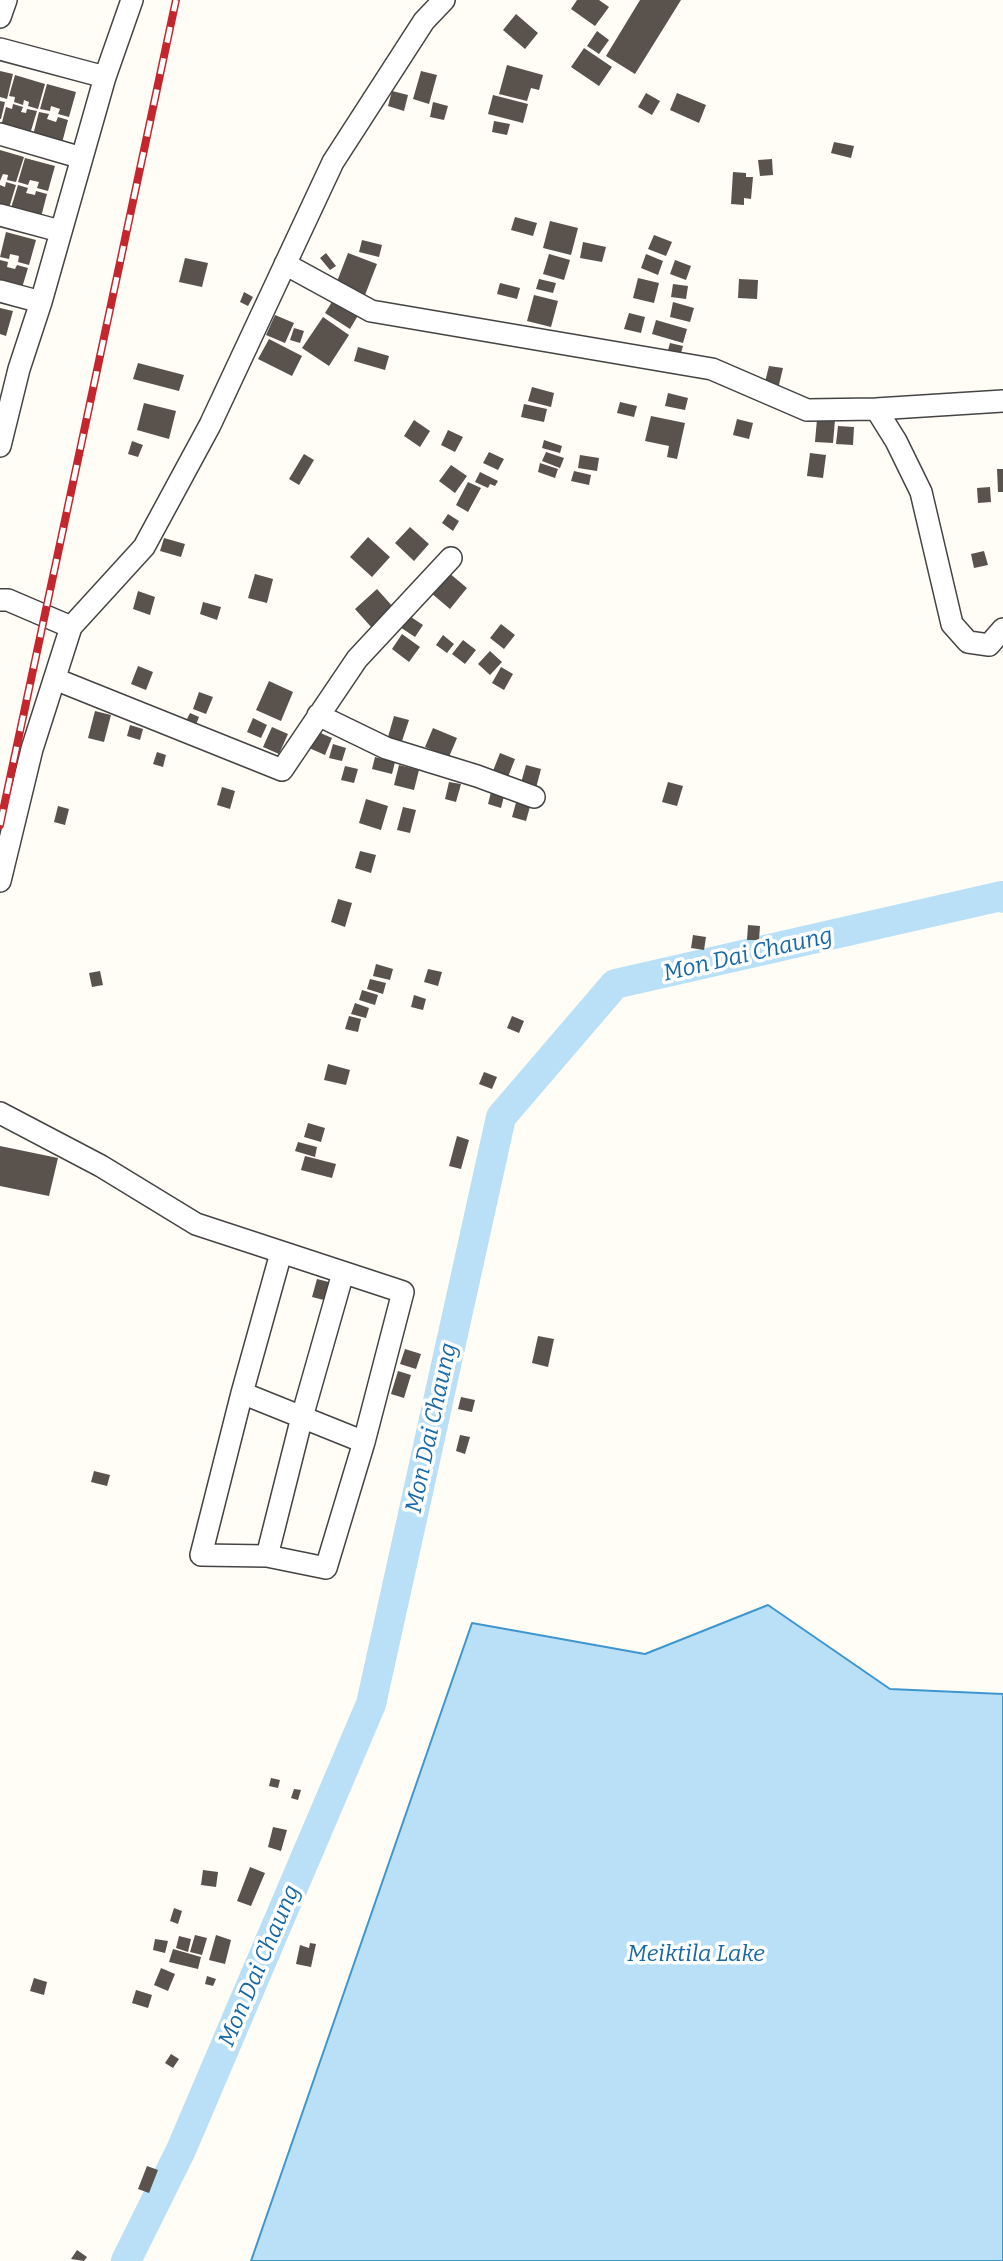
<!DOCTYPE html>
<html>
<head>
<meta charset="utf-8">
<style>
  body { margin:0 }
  canvas { display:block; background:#fffdf5 }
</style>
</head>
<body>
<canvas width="1003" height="2261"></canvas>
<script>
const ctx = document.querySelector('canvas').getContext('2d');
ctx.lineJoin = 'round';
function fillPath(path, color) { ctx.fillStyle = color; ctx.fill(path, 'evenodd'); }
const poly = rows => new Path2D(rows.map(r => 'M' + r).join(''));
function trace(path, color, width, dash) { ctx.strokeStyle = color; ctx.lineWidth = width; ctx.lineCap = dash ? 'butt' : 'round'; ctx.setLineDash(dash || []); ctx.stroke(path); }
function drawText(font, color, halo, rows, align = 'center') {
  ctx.font = font + ' Bitter,serif'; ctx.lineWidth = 7; ctx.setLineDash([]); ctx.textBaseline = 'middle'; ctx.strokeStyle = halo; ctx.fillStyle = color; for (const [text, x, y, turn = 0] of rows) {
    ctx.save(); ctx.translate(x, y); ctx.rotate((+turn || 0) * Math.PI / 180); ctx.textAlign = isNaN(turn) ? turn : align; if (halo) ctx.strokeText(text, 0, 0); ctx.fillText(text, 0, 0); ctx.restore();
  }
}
const water = poly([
  [768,1605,890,1689,1003,1694,1003,2261,251,2261,472,1623,645,1654,768,1605]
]);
const river = poly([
  [126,2261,181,2150,371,1704,501,1117,615,984,1001,896,1003,898]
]);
const building = poly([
  [577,0,599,0,609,7,595,26,571,9],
  [640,0,681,0,635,74,606,56],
  [516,14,538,33,525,49,503,30],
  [597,31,609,40,599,54,587,46],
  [584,48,612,67,599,86,571,67],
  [507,65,543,75,539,90,531,88,527,101,499,94],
  [0,71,13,74,7,99,0,97],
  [421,71,437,75,429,104,413,99],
  [15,75,45,84,38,109,28,106,29,102,24,100,23,105,14,102,15,97,9,96],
  [47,84,76,92,69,117,58,114,60,109,51,106,50,111,40,109],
  [392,91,408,95,404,111,388,106],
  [646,93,660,101,652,115,638,107],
  [677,93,706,105,699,123,670,110],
  [493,95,528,104,523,123,488,114],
  [0,101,5,102,1,119,0,119],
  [433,102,448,106,444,120,430,117],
  [13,104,23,107,21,112,26,113,27,109,37,111,30,134,1,126,6,107,12,109],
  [39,112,49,114,47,119,56,122,58,117,68,120,62,143,33,135],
  [494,121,510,124,507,135,492,132],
  [834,142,854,146,851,158,831,153],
  [0,150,24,157,16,182,7,180,8,175,3,174,0,181],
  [25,158,55,166,48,191,37,188,39,182,30,180,28,185,18,182],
  [772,159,773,175,760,176,758,160],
  [733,172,746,173,746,177,753,177,751,199,744,198,744,205,731,204],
  [6,182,16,185,9,208,0,205,0,185,5,187],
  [18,185,28,188,26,193,35,195,36,191,47,194,41,217,11,208],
  [515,217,537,223,533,236,511,230],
  [550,221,578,228,571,255,543,248],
  [6,232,36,240,29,265,18,262,19,256,10,254,9,259,0,257],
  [654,235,672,242,666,256,648,249],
  [362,240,382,245,379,257,359,252],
  [583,242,606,247,602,262,580,258],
  [326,253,336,266,330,270,320,258],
  [348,253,377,264,365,295,336,284],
  [549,254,570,260,564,280,543,274],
  [646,254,663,261,658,275,641,268],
  [185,258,208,263,202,287,179,282],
  [0,260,8,262,7,267,15,269,17,265,28,268,21,291,0,284],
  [675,260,691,266,686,280,670,274],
  [638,278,659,283,654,303,633,298],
  [539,279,556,283,553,293,536,289],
  [739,279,758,280,757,299,738,298],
  [500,283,520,288,517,299,497,294],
  [673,284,688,286,686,299,671,297],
  [244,292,253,297,248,306,240,302],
  [534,295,558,301,551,327,527,321],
  [335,297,360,312,350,329,325,313],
  [673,302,694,308,690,322,670,317],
  [0,308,13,311,6,336,0,334],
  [629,313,645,317,641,333,624,329],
  [275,315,294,323,285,343,266,335],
  [323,317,349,335,329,366,302,348],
  [656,320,687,329,683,343,652,334],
  [294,328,304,331,300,343,290,340],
  [269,339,302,356,292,376,258,359],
  [670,343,683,346,679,360,666,358],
  [358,347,389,356,385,370,354,361],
  [138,363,184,375,179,391,133,379],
  [769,366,783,368,778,389,764,386],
  [532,387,554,393,551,407,528,401],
  [668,393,688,398,685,410,665,406],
  [620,402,637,406,634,417,617,413],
  [144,403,176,411,169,439,137,430],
  [524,404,547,409,544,422,521,417],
  [651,416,685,423,677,459,667,457,669,446,645,441],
  [737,419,753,423,749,439,733,435],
  [817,419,835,420,833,443,815,442],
  [414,420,430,431,420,447,404,436],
  [838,426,854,427,853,445,836,444],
  [448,430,463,437,455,452,441,445],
  [544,440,562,446,560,453,542,448],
  [132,441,143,445,138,457,128,454],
  [489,452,504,459,498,470,483,463],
  [546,452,564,458,560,468,542,461],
  [810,453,826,455,823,478,807,476],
  [304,454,314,460,299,485,289,479],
  [580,455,599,458,597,471,578,468],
  [540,463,558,469,555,478,538,472],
  [451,465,467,476,455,493,439,481],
  [997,469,1003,469,1003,492,998,492],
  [574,471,591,475,589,485,571,481],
  [480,472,498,481,495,486,490,484,488,488,475,482],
  [468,482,481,488,468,512,456,505],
  [990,487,991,502,978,503,977,488],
  [448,514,459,521,453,531,442,523],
  [410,527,429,544,414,561,395,543],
  [368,537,390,557,372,577,350,557],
  [164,538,185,544,181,557,160,551],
  [984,551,988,565,974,568,971,554],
  [448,572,467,588,450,609,431,593],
  [255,574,273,579,267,603,248,598],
  [377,589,394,608,372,628,355,609],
  [138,591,155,597,150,615,133,609],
  [203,602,221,607,217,620,200,614],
  [408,615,423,625,415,637,400,627],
  [501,624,515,635,504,649,490,638],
  [402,634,420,647,409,662,392,649],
  [443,635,454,644,447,653,436,645],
  [463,640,476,650,465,664,452,654],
  [490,651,502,662,490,675,478,664],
  [138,666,153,672,146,690,131,684],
  [501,667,513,674,504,690,492,683],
  [269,681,293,692,281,721,256,710],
  [199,692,213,697,206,714,193,709],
  [95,711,111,715,104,742,88,738],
  [190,713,199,717,195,727,185,723],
  [394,716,409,720,402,741,388,737],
  [253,718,267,725,261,738,247,732],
  [130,725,143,729,140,740,127,736],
  [272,727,288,734,279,754,263,747],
  [433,728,457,738,449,757,425,747],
  [316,731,332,738,325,755,309,748],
  [333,744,346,748,342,761,329,758],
  [157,752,166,755,163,767,153,764],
  [500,753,515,759,506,782,491,776],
  [375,757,395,762,392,774,372,769],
  [399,765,419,770,414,790,394,785],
  [526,765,541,769,536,788,521,783],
  [345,766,358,769,354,783,341,780],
  [449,782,461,784,456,802,445,799],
  [668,782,683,786,677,806,662,802],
  [222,787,235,791,230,809,217,805],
  [491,792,504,796,501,808,488,804],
  [366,799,388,806,381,830,359,823],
  [517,799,531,803,526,821,512,817],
  [58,806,69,809,65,825,54,822],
  [403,807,416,810,410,833,397,830],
  [360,851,376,855,371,873,355,868],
  [338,899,352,903,345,927,331,922],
  [748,925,760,926,759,940,747,940],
  [693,935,706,937,704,950,691,948],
  [376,964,393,969,390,980,373,976],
  [428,969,442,972,438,986,424,982],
  [100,971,103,985,92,987,89,973],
  [370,979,386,983,383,994,367,989],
  [362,990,378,995,375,1005,359,1000],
  [414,995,426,999,423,1010,411,1007],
  [355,1003,369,1008,366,1018,351,1014],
  [349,1016,361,1019,358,1032,345,1029],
  [512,1016,524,1021,519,1033,507,1028],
  [328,1064,350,1070,346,1085,324,1080],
  [484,1072,497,1077,492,1089,479,1084],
  [308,1123,325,1128,321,1142,304,1137],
  [457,1136,469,1140,461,1169,449,1166],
  [298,1142,317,1147,315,1157,295,1151],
  [0,1146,58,1158,49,1196,0,1186],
  [305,1156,336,1164,332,1178,301,1170],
  [317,1279,329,1282,324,1300,312,1297],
  [538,1336,554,1339,548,1367,532,1363],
  [405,1349,421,1354,416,1369,400,1364],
  [398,1371,411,1375,404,1398,391,1394],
  [461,1397,475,1400,472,1412,458,1409],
  [460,1435,470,1437,465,1454,456,1451],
  [94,1471,110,1475,107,1486,91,1482],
  [271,1778,280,1780,278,1788,269,1786],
  [294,1789,301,1790,298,1800,291,1798],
  [273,1827,287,1830,281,1851,268,1847],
  [250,1867,265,1873,251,1906,237,1901],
  [203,1870,218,1872,216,1887,201,1885],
  [174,1908,182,1911,178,1924,170,1921],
  [195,1935,207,1938,202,1955,190,1952],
  [216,1935,231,1940,225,1964,209,1960],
  [179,1936,191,1939,188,1952,176,1948],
  [155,1939,168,1941,165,1953,153,1950],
  [310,1943,316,1944,311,1967,296,1964,300,1945,309,1948],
  [173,1949,201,1957,198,1969,169,1962],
  [161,1968,175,1974,168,1991,154,1985],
  [207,1976,216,1979,213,1986,205,1984],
  [34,1978,47,1982,44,1995,30,1991],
  [136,1990,152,1995,148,2008,132,2003],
  [171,2054,179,2059,173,2068,165,2063],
  [147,2166,158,2170,149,2193,138,2189],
  [77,2250,87,2257,84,2261,71,2259]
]);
const minor = poly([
  [0,17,6,0],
  [0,49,105,77],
  [0,134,82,158],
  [0,215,60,231],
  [285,264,371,311,712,369,807,410,876,409,1003,401],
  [0,291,41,302],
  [876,409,896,441,921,492,952,624,968,642,989,645,1003,629],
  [0,446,19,369,41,302,105,77,132,0],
  [0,600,8,600,71,627,144,547,210,425,333,162,424,21,444,0],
  [55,679,282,770,357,659,451,558],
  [318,715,386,748,477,776,534,797],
  [0,881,32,749,71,627],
  [0,1113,101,1166,196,1224,403,1292,364,1442,326,1568,267,1556,201,1555,242,1393],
  [281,1253,242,1393,364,1442],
  [267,1556,302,1417,343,1273]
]);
const rail = poly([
  [0,825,176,0]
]);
const waterNames = [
  ["Mon Dai Chaung",748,955,-13],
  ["Mon Dai Chaung",432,1428,-78],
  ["Meiktila Lake",696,1955],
  ["Mon Dai Chaung",260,1966,-67]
];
fillPath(water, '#b9e0f7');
trace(water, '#3f96cf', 2);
trace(river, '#b9e0f7', 30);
fillPath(building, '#5a524d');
trace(minor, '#444', 24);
trace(minor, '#fff', 21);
trace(rail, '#c4262e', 8);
trace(rail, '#fff', 5, [16]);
drawText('italic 23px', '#1768a6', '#fff', waterNames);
</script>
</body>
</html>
